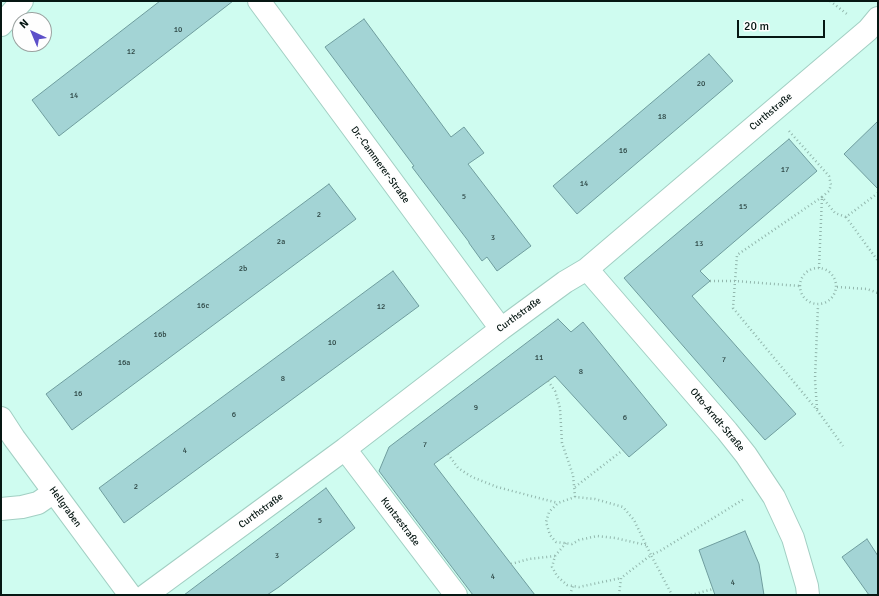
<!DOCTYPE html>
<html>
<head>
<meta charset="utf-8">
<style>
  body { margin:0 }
  #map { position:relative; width:879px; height:596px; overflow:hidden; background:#cffcf0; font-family:Signika,sans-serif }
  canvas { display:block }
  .frame { position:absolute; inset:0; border:2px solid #061713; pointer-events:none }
  .north { position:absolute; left:12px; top:12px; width:40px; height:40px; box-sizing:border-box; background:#fefefe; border:1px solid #9ba2a0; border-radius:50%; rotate:316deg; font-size:11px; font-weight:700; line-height:16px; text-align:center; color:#061713 }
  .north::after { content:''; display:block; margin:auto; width:14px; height:18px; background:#5d50c9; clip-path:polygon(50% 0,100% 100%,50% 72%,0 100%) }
  .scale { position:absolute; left:737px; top:20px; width:88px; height:18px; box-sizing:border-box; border:2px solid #061713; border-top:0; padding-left:5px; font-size:12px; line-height:14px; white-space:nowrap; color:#061713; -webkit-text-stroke:3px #fefefe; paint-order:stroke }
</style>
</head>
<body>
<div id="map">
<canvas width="879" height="596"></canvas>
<div class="frame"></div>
<div class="north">N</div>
<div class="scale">20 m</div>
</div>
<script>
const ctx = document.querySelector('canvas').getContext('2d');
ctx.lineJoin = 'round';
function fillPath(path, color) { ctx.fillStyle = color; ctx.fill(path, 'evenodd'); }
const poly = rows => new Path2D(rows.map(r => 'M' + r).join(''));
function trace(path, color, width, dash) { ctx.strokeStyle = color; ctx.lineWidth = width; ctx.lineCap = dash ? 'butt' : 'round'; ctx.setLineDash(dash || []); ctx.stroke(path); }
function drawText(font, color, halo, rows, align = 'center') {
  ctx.font = font + ' Signika,sans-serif'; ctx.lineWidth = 3.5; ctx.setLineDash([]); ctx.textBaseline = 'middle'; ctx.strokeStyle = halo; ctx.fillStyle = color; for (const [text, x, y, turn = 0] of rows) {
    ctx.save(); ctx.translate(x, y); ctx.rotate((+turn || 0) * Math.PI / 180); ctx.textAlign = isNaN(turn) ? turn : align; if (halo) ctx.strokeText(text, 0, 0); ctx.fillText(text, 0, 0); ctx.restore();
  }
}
const building = poly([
  [160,1,233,1,59,136,32,100,160,1],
  [364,19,451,137,464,127,484,153,468,164,531,246,497,271,487,257,482,261,469,243,469,242,412,167,414,166,325,47,364,19],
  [709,54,733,81,577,214,553,186,709,54],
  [878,121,878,189,844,154,878,121],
  [789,139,817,171,700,271,710,281,692,296,796,414,765,440,624,278,789,139],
  [329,184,356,219,72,430,46,394,329,184],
  [393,271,419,306,124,523,99,488,393,271],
  [558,319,571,332,583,322,667,425,629,457,555,376,434,464,535,595,473,595,379,471,389,447,558,319],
  [326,488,355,528,279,587,267,595,184,595,326,488],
  [745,531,759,564,764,595,715,595,699,550,745,531],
  [867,539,878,556,878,595,869,595,842,557,867,539]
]);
const path = poly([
  [830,1,847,14],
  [789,131,829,176,831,185,829,191,822,197,835,213,846,217],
  [878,193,846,217,878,261],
  [822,197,737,255,733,308,817,410,843,446],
  '800 286a18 18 0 1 1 36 0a18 18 0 1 1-36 0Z',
  [819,268,822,197],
  [710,281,735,281,800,286],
  [837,287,867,289,878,293],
  [548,381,555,391,560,408,562,443,573,475,575,497],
  [817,409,815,379,818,305],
  [448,454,458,468,472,477,497,487,558,503],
  [575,487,623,450],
  [566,543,555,556,552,567,557,576,567,585,579,587,621,578],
  [646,545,615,538,597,536,579,540,572,544,556,542,550,535,546,522,549,512,558,503,575,497,595,499,623,507,634,520,646,545,651,555,660,551,744,499],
  [511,564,529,559,555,556],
  [570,595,573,586],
  [619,595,621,578,651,555,672,595],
  [691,595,713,589]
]);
const street = poly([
  [259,1,501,329],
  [1,25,22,1],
  [587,269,727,431,746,455,774,497,793,538,807,586,808,595],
  [1,418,14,438,130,595],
  [345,449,456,595],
  [1,509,22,507,38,503,54,492],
  [146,595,345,449,501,329,565,282,587,269,868,30,878,18]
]);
const numberNames = [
  ["10",178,30],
  ["12",131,52],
  ["20",701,84],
  ["14",74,96],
  ["18",662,117],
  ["16",623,151],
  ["17",785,170],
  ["14",584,184],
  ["5",464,197],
  ["15",743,207],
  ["2",319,215],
  ["3",493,238],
  ["2a",281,242],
  ["13",699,244],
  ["2b",243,269],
  ["16c",203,306],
  ["12",381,307],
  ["16b",160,335],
  ["10",332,343],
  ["11",539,358],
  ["7",724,360],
  ["16a",124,363],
  ["8",581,372],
  ["8",283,379],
  ["16",78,394],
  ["9",476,408],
  ["6",234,415],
  ["6",625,418],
  ["7",425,445],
  ["4",185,451],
  ["2",136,487],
  ["5",320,521],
  ["3",277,556],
  ["4",493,577],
  ["4",733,583]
];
const streetNames = [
  ["Curthstraße",771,112,-40],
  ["Dr.-Cammerer-Straße",380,165,54],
  ["Curthstraße",519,315,-36],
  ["Otto-Arndt-Straße",717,420,50],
  ["Hellgraben",65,507,54],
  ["Curthstraße",261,511,-36],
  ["Kuntzestraße",400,522,53]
];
fillPath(building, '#a3d4d5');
trace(building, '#6f9d9e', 1);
trace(street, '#a2cfc3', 24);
trace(path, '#92b7ad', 2.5, [1, 3]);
trace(street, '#fff', 22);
drawText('8px', '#2d4644', null, numberNames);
drawText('10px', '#061713', '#fefefe', streetNames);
</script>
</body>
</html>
